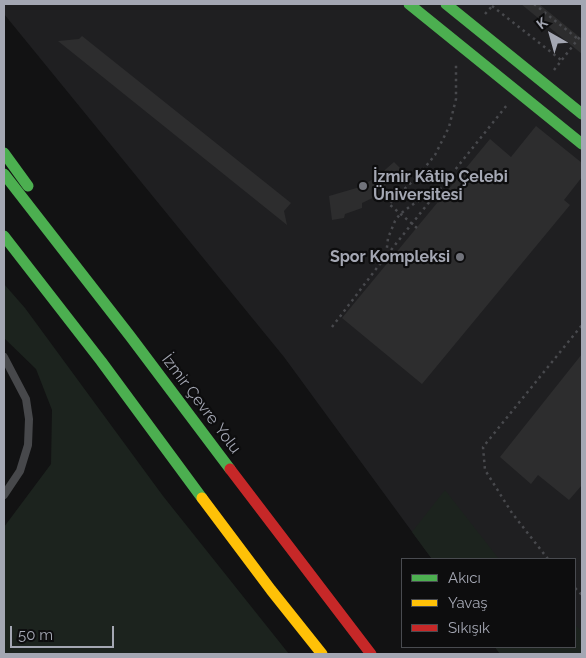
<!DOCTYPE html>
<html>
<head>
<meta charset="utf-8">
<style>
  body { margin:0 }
  #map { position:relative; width:586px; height:658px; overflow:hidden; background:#121213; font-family:Raleway,sans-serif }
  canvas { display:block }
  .frame { position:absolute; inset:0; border:5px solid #a4a7b3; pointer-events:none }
  .legend { position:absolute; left:401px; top:558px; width:175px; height:90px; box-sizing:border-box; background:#0d0d0e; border:1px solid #494b50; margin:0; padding:6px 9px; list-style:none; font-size:15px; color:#a4a7b3 }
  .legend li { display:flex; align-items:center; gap:10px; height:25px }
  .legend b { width:25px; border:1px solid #494b50 }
  .north { position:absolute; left:526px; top:10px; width:50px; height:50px; -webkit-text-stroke:4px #0d0d0e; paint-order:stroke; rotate:322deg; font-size:14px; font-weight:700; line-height:20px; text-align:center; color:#a4a7b3 }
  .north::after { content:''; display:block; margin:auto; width:18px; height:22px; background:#a4a7b3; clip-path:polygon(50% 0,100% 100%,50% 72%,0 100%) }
  .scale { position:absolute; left:10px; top:626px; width:104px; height:22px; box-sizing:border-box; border:2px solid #a4a7b3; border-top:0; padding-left:6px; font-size:15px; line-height:18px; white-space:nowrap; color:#a4a7b3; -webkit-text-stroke:4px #0d0d0e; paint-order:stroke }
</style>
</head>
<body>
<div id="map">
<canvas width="586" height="658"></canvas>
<div class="frame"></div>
<ul class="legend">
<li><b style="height:6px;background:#4caf50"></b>Akıcı</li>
<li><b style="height:6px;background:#ffc107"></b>Yavaş</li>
<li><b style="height:6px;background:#c62828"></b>Sıkışık</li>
</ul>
<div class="north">K</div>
<div class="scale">50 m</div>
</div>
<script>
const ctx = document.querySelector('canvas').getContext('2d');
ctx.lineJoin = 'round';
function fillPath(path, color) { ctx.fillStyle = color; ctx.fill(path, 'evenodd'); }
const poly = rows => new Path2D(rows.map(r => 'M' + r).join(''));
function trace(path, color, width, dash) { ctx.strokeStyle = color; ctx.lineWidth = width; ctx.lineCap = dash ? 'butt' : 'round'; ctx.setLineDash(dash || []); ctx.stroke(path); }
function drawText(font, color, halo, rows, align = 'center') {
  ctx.font = font + ' Raleway,sans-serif'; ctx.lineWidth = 4.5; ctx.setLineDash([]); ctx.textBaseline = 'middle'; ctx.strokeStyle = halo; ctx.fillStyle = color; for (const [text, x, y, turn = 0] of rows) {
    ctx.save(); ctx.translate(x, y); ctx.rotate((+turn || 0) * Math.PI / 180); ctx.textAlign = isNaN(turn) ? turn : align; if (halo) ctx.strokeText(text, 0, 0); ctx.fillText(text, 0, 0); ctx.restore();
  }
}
const built = poly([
  [4,4,582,4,582,654,500,654,495,647,575,647,575,559,432,559,284,357,4,14]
]);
const green = poly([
  [4,284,25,308,163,496,289,654,4,654,4,527,51,464,52,410,36,369,4,338],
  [445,490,499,559,432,559,412,532],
  [575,625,582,631,582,654,500,654,495,647,575,647]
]);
const building = poly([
  [521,4,539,4,582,39,582,54],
  [82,36,291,203,284,211,287,225,58,41,79,39],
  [536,126,582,163,582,177,564,200,570,205,422,384,342,318,490,139,511,157],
  [394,162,403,171,381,188,383,193,362,203,362,208,345,214,344,218,332,220,329,196,360,187,378,176],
  [582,354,582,485,569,500,538,475,531,484,500,457]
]);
const path = poly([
  [534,4,578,39],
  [492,6,561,60],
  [485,14,494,4],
  [554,70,582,34],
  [417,228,389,204,418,176,435,155,449,127,456,99,456,65],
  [387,255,434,196],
  [332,327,386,256,388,238,395,221,400,214,416,202,434,196,507,105],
  [548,559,512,513,485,470,483,447,582,325],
  [575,588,582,595]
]);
const lane = poly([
  [4,357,26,399,29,419,28,445,20,471,4,495]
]);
const fast = poly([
  [409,4,582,144],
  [446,4,582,114],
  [4,153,28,186],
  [4,174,130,336,230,469],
  [4,236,101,361,202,498]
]);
const slow = poly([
  [202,498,271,590,322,654]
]);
const jam = poly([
  [230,469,371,654]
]);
const markers = [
  [363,186,5,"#71737b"],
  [460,257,5,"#71737b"]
];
const poiNames = [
  ["İzmir Kâtip Çelebi",373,177],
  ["Üniversitesi",373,195],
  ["Spor Kompleksi",450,257,"right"]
];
const streetNames = [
  ["İzmir Çevre Yolu",201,404,53]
];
fillPath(built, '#1f1f21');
fillPath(green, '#1c231e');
fillPath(building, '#2d2d2e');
trace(path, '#48494d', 2.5, [2.5, 4]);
trace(lane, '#47484b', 8);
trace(fast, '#4caf50', 11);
trace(slow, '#ffc107', 11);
trace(jam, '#c62828', 11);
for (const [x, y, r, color] of markers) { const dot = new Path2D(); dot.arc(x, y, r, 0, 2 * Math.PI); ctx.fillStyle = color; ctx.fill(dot); trace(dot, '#0d0d0e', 2); }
drawText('bold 16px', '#a4a7b3', '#0d0d0e', poiNames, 'left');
drawText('16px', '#a4a7b3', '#0d0d0e', streetNames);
</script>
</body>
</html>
